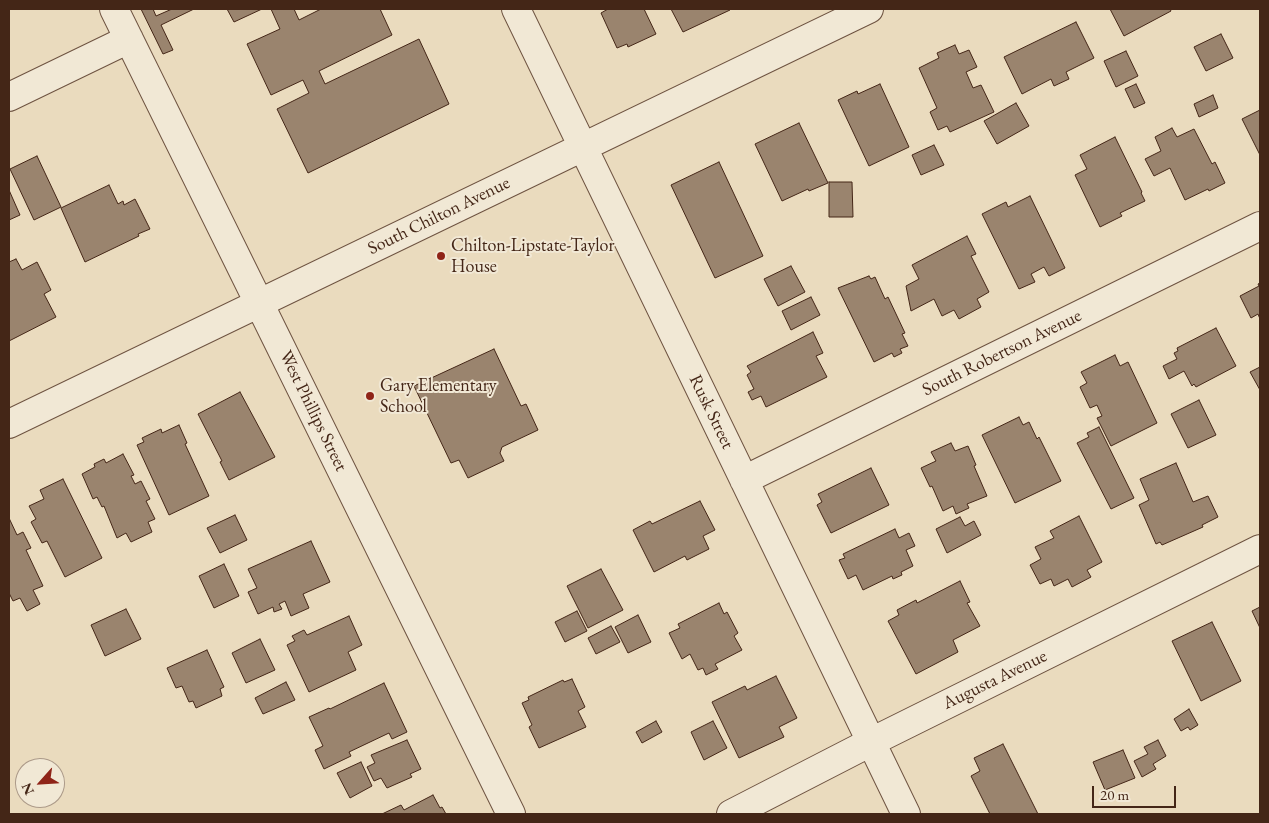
<!DOCTYPE html>
<html>
<head>
<meta charset="utf-8">
<style>
  body { margin:0 }
  #map { position:relative; width:1269px; height:823px; overflow:hidden; background:#eadbbe; font-family:"EB Garamond",serif }
  canvas { display:block }
  .frame { position:absolute; inset:0; border:10px solid #442617; pointer-events:none }
  .north { position:absolute; left:15px; top:758px; width:50px; height:50px; box-sizing:border-box; background:#f1e8d5; border:1px solid #ac9a89; border-radius:50%; rotate:244deg; font-size:14px; font-weight:700; line-height:20px; text-align:center; color:#442617 }
  .north::after { content:''; display:block; margin:auto; width:18px; height:22px; background:#8f2418; clip-path:polygon(50% 0,100% 100%,50% 72%,0 100%) }
  .scale { position:absolute; left:1092px; top:786px; width:84px; height:22px; box-sizing:border-box; border:2px solid #442617; border-top:0; padding-left:6px; font-size:15px; line-height:18px; white-space:nowrap; color:#442617; -webkit-text-stroke:4px #f1e8d5; paint-order:stroke }
</style>
</head>
<body>
<div id="map">
<canvas width="1269" height="823"></canvas>
<div class="frame"></div>
<div class="north">N</div>
<div class="scale">20 m</div>
</div>
<script>
const ctx = document.querySelector('canvas').getContext('2d');
ctx.lineJoin = 'round';
function fillPath(path, color) { ctx.fillStyle = color; ctx.fill(path, 'evenodd'); }
const poly = rows => new Path2D(rows.map(r => 'M' + r).join(''));
function trace(path, color, width, dash) { ctx.strokeStyle = color; ctx.lineWidth = width; ctx.lineCap = dash ? 'butt' : 'round'; ctx.setLineDash(dash || []); ctx.stroke(path); }
function drawText(font, color, halo, rows, align = 'center') {
  ctx.font = font + ' "EB Garamond",serif'; ctx.lineWidth = 4; ctx.setLineDash([]); ctx.textBaseline = 'middle'; ctx.strokeStyle = halo; ctx.fillStyle = color; for (const [text, x, y, turn = 0] of rows) {
    ctx.save(); ctx.translate(x, y); ctx.rotate((+turn || 0) * Math.PI / 180); ctx.textAlign = isNaN(turn) ? turn : align; if (halo) ctx.strokeText(text, 0, 0); ctx.fillText(text, 0, 0); ctx.restore();
  }
}
const building = poly([
  [141,9,153,9,156,16,172,9,194,9,161,25,173,50,163,54,141,9],
  [227,9,262,9,234,22,227,9],
  [271,9,294,9,299,20,321,9,380,9,392,35,319,71,325,84,419,39,449,104,308,173,277,109,309,93,303,80,271,95,247,44,280,29,271,9],
  [608,9,644,9,656,34,628,47,627,44,617,48,601,13,608,9],
  [671,9,730,9,730,10,683,32,671,9],
  [1110,9,1170,9,1171,11,1124,36,1110,9],
  [1076,22,1094,58,1066,72,1069,79,1054,86,1051,79,1022,94,1004,57,1076,22],
  [1221,34,1233,58,1206,71,1194,47,1221,34],
  [955,45,959,54,969,50,977,67,966,72,973,88,981,85,994,112,950,132,947,126,938,130,930,112,937,108,919,68,939,58,937,53,955,45],
  [1126,51,1138,76,1116,87,1104,61,1126,51],
  [880,84,909,147,869,166,838,100,857,91,858,94,880,84],
  [1136,84,1145,103,1134,108,1125,89,1136,84],
  [1213,95,1218,108,1199,117,1194,104,1213,95],
  [1016,103,1029,126,997,144,984,121,1016,103],
  [1260,110,1260,155,1242,119,1260,110],
  [799,123,828,183,809,191,808,189,782,201,755,144,799,123],
  [1172,128,1177,137,1194,129,1212,164,1215,162,1225,183,1209,191,1208,189,1185,200,1170,168,1154,176,1145,159,1161,151,1155,137,1172,128],
  [1115,137,1142,192,1141,193,1145,201,1120,213,1122,216,1100,227,1075,175,1087,169,1080,155,1115,137],
  [934,145,944,165,921,175,912,155,934,145],
  [37,156,61,207,34,220,10,169,37,156],
  [719,162,763,256,715,278,671,185,719,162],
  [829,182,852,182,853,217,829,217,829,182],
  [109,185,118,204,123,201,124,205,135,199,150,229,138,234,139,236,85,262,61,208,109,185],
  [9,190,20,215,9,220,9,190],
  [1030,196,1065,268,1049,276,1044,267,1031,274,1035,282,1019,289,982,214,1006,202,1008,207,1030,196],
  [967,236,976,254,971,256,989,292,977,299,981,307,959,319,954,310,942,316,934,299,911,311,906,286,919,279,912,265,967,236],
  [16,259,22,270,37,262,51,290,44,294,56,317,9,341,9,262,16,259],
  [791,266,805,292,778,306,764,279,791,266],
  [869,276,871,279,875,277,885,299,888,297,905,333,902,334,908,346,900,349,902,353,894,357,892,353,874,362,838,288,869,276],
  [1260,283,1260,319,1258,314,1251,318,1240,296,1259,286,1258,284,1260,283],
  [811,297,820,315,791,330,782,311,811,297],
  [1216,328,1236,366,1196,387,1194,384,1192,386,1184,371,1169,379,1163,366,1177,359,1174,353,1178,351,1177,348,1216,328],
  [813,332,823,353,816,356,827,377,766,407,761,396,752,400,748,392,754,389,747,375,751,372,747,366,813,332],
  [494,349,521,406,526,404,538,430,502,447,500,453,504,461,468,478,459,460,451,463,414,386,494,349],
  [1115,355,1120,366,1128,362,1157,423,1111,446,1097,418,1102,416,1097,405,1090,408,1080,387,1087,383,1081,372,1115,355],
  [1260,367,1260,390,1250,372,1260,367],
  [240,392,275,457,229,480,220,462,222,461,198,414,240,392],
  [1199,400,1216,435,1188,448,1171,414,1199,400],
  [1019,417,1023,425,1029,422,1037,439,1039,437,1061,481,1015,503,982,435,1019,417],
  [179,425,187,443,185,444,209,496,169,515,137,445,144,442,142,438,161,429,162,433,179,425],
  [1099,427,1134,498,1111,509,1077,443,1089,437,1087,433,1099,427],
  [951,443,955,451,968,446,976,465,974,466,987,496,967,504,969,508,956,514,953,506,943,511,932,486,930,487,921,468,936,461,931,452,951,443],
  [123,454,134,475,131,476,135,484,141,481,150,499,146,501,155,519,148,522,152,532,131,542,126,533,117,538,104,506,102,507,97,497,93,499,82,474,95,467,94,464,104,459,106,463,123,454],
  [1176,463,1193,502,1208,496,1218,517,1202,525,1203,527,1162,545,1160,542,1156,544,1139,505,1149,500,1140,479,1176,463],
  [871,468,889,505,831,533,817,505,822,502,818,494,871,468],
  [63,479,102,558,65,577,47,541,42,543,31,522,36,519,29,506,44,499,40,490,63,479],
  [700,501,715,530,703,536,709,549,687,560,685,556,654,572,633,530,650,521,652,524,700,501],
  [235,515,247,540,220,553,207,528,235,515],
  [1079,516,1102,562,1087,570,1091,577,1072,587,1068,579,1054,586,1051,579,1040,584,1030,565,1041,559,1035,547,1054,538,1050,531,1079,516],
  [960,517,965,526,974,521,981,535,947,553,936,529,960,517],
  [9,518,17,535,23,532,31,548,26,550,43,586,33,590,40,604,27,611,20,598,13,601,9,593,9,518],
  [895,529,899,538,909,533,915,546,906,550,913,566,901,572,902,575,893,579,892,576,863,590,856,575,848,579,839,560,845,558,843,554,895,529],
  [311,541,330,582,303,594,309,608,291,616,285,601,279,604,282,609,274,612,273,607,258,614,248,592,257,588,248,569,311,541],
  [224,564,239,596,214,608,199,576,224,564],
  [601,569,623,610,588,628,567,586,601,569],
  [960,581,970,602,967,603,980,626,953,640,958,652,916,674,888,621,899,615,897,610,916,600,917,603,960,581],
  [719,603,724,614,727,612,738,633,734,636,742,650,715,664,718,669,706,675,703,668,698,670,690,654,682,659,669,633,680,628,678,624,719,603],
  [1260,607,1260,628,1252,611,1260,607],
  [126,609,141,639,105,656,91,625,126,609],
  [577,611,587,631,565,642,555,622,577,611],
  [638,615,651,642,628,653,615,627,638,615],
  [349,616,362,645,348,652,356,670,309,692,287,645,295,641,292,636,304,630,307,635,349,616],
  [1212,622,1241,681,1201,701,1172,641,1212,622],
  [611,626,620,642,596,654,588,638,611,626],
  [260,639,275,670,246,683,232,653,260,639],
  [207,650,224,687,220,689,222,696,196,708,193,701,189,702,182,686,176,688,167,668,207,650],
  [776,676,797,718,779,727,784,737,739,758,712,702,745,686,747,690,776,676],
  [572,679,585,707,578,711,586,727,539,748,529,727,532,725,522,703,529,700,528,697,563,680,564,682,572,679],
  [286,682,295,700,263,714,255,698,286,682],
  [384,683,407,732,392,739,389,733,349,752,351,756,324,769,315,750,323,746,309,717,329,708,330,709,384,683],
  [1189,709,1198,725,1190,730,1188,727,1181,731,1174,719,1189,709],
  [656,721,662,732,642,743,636,732,656,721],
  [713,721,727,748,704,760,691,732,713,721],
  [407,740,421,769,410,774,412,777,387,788,381,778,374,781,367,767,375,763,371,755,407,740],
  [1158,740,1166,756,1153,764,1156,769,1142,777,1134,761,1148,754,1144,747,1158,740],
  [1003,744,1038,814,990,814,971,776,980,771,974,758,1003,744],
  [1123,750,1135,778,1105,790,1093,762,1123,750],
  [361,762,372,786,350,798,337,773,361,762],
  [433,795,440,808,442,807,446,814,382,814,401,805,404,810,433,795]
]);
const minor = poly([
  [114,9,511,814],
  [516,9,906,814],
  [9,97,129,39],
  [9,424,869,9],
  [744,480,1260,226],
  [731,814,871,742,1260,549]
]);
const markers = [
  [441,256,5,"#8f2418"],
  [370,396,5,"#8f2418"]
];
const streetNames = [
  ["South Chilton Avenue",439,216,-26],
  ["South Robertson Avenue",1002,353,-26],
  ["West Phillips Street",313,411,64],
  ["Rusk Street",711,412,64],
  ["Augusta Avenue",995,680,-26]
];
const poiNames = [
  ["Chilton-Lipstate-Taylor",451,246],
  ["House",451,267],
  ["Gary Elementary",380,386],
  ["School",380,407]
];
fillPath(building, '#9a846e');
trace(building, '#442617', 1);
trace(minor, '#6e5341', 30);
trace(minor, '#f1e8d5', 28);
for (const [x, y, r, color] of markers) { const dot = new Path2D(); dot.arc(x, y, r, 0, 2 * Math.PI); ctx.fillStyle = color; ctx.fill(dot); trace(dot, '#f1e8d5', 2); }
drawText('18px', '#442617', '#f1e8d5', streetNames);
drawText('18px', '#442617', '#f1e8d5', poiNames, 'left');
</script>
</body>
</html>
